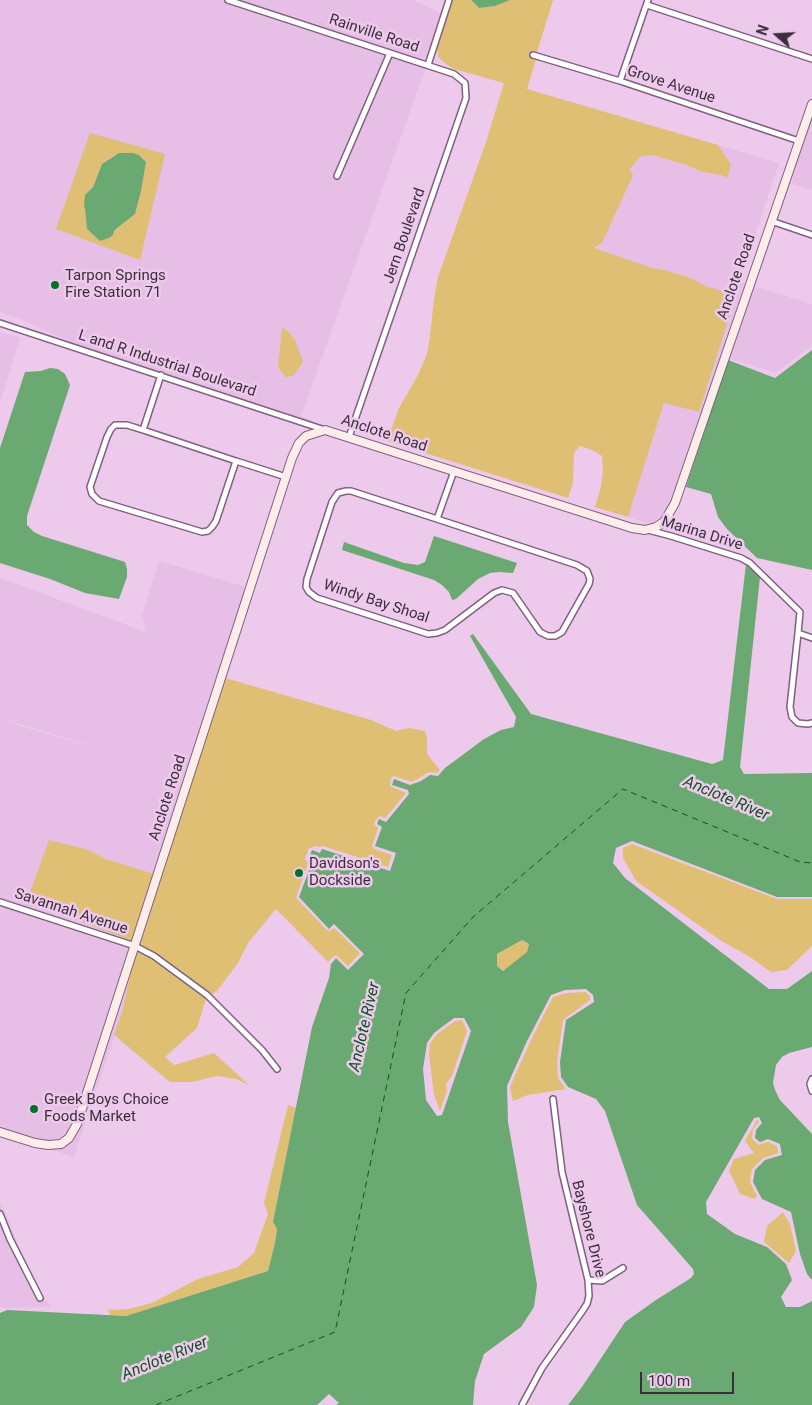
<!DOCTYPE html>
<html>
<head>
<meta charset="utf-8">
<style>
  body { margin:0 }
  #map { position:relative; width:812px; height:1405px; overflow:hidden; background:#edcaec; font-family:Roboto,sans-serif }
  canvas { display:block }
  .north { position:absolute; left:752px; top:10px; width:50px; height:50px; -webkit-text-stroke:4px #edcaec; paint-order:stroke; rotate:289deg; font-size:14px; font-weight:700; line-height:20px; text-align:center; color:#3b2e3b }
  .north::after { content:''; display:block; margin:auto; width:18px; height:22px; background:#3b2e3b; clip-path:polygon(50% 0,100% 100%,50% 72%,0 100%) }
  .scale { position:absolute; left:640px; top:1372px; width:94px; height:22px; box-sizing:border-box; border:2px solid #3b2e3b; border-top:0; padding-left:6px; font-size:15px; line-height:18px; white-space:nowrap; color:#3b2e3b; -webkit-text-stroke:4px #edcaec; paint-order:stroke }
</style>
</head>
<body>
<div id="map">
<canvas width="812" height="1405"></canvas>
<div class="north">N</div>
<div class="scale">100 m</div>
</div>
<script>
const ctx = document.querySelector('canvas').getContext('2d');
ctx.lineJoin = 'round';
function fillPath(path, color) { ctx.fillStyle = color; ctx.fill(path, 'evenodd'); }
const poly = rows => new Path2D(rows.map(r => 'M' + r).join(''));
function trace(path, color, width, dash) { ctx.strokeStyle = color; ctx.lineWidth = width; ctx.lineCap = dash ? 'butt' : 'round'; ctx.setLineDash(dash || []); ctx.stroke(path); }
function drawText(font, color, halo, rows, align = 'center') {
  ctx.font = font + ' Roboto,sans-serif'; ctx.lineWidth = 5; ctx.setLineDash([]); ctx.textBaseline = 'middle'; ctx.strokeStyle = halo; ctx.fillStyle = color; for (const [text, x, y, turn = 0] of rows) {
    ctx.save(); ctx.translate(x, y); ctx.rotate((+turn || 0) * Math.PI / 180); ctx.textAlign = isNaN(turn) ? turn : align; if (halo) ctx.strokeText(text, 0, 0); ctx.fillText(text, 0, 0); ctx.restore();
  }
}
const built = poly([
  [0,0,413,0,441,13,425,60,249,4,247,10,385,54,332,177,338,180,392,57,426,67,301,416,314,421,310,421,70,342,22,320,0,312],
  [282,328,289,331,285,377,278,367],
  [812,115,812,190,791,184],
  [718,145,779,163,740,281,746,284,671,502,664,516,651,524,628,517,664,403,699,412,716,355,706,286,690,278,665,270,652,268,593,249,601,245,629,170,641,156,652,155,686,165,703,172,721,175,726,177,731,164],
  [753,286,812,304,812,345,776,373,728,358],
  [0,332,20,338,0,403],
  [159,561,246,587,174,808,175,809,154,874,106,859,89,850,27,903,66,916,132,941,0,898,0,718,23,727,119,754,0,718,0,578,146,632,142,615],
  [0,905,130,948,74,1123,66,1136,59,1141,48,1142,36,1140,0,1128],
  [132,967,122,1013,74,1157,46,1148,72,1140,81,1126],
  [0,1202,8,1218,30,1279,51,1307,4,1308,0,1307]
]);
const green = poly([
  [453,0,471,0,479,8,495,6,510,0,553,0,537,52,531,51,529,56,536,59,527,89,718,145,731,164,727,178,721,175,703,172,686,165,652,155,641,156,629,170,633,175,602,243,594,248,652,268,665,270,690,278,706,286,736,296,699,412,664,403,628,517,595,507,601,487,603,471,602,456,592,450,580,446,574,453,573,483,568,498,387,441,399,408,418,375,427,354,430,336,434,299,438,277,486,142,504,83,454,69,446,64,438,57,437,48],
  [90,133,165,154,140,260,56,229],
  [114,155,139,155,146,162,141,191,135,214,117,228,109,238,100,241,87,229,85,207,88,191,93,187,102,164],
  [282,327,289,332,295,340,303,362,293,376,285,377,278,367],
  [225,678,371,720,396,731,409,728,425,731,427,738,427,754,440,770,437,773,429,772,412,782,394,776,391,778,390,786,406,793,385,818,380,816,377,818,374,824,378,828,372,846,374,849,392,855,388,867,323,846,319,847,314,846,312,848,309,848,305,859,308,863,296,898,327,930,330,931,334,928,360,953,348,966,336,955,334,956,328,962,276,909,248,943,238,963,217,991,211,995,156,953,139,944],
  [49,840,89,850,106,859,154,874,132,941,66,916,26,903],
  [632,844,777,899,812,899,812,946,787,970,771,972,750,957,720,940,636,881,623,858,623,848],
  [522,940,529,944,527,952,504,971,497,966,497,954],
  [137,950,152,958,206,999,197,1028,165,1057,174,1065,214,1053,249,1085,236,1079,217,1076,192,1082,170,1082,114,1035,122,1013,132,967],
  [585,992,590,996,590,1000,563,1020,557,1062,558,1078,566,1089,528,1095,513,1101,510,1087,530,1042,553,997,566,993],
  [462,1020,467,1031,452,1076,446,1084,447,1091,440,1111,434,1095,432,1078,429,1054,430,1044,436,1035,455,1021],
  [288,1105,296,1108,273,1222,277,1229,275,1243,268,1271,126,1316,110,1315,108,1310,128,1309,152,1303,198,1279,238,1267,254,1253,268,1214,264,1203],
  [757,1120,759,1122,753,1129,752,1139,759,1145,768,1142,777,1146,778,1153,763,1158,752,1169,750,1182,757,1196,755,1199,740,1194,729,1171,734,1159,754,1153,745,1141],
  [783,1212,790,1224,796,1251,789,1263,764,1242,767,1226]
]);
const water = poly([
  [471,0,510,0,495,6,479,8],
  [119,153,133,153,139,155,146,162,141,191,135,214,117,228,114,231,113,235,109,238,100,241,87,229,85,208,84,207,85,195,93,187,102,164],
  [812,350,812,570,757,558,727,529,718,517,711,494,686,487,728,360,775,378],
  [50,368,58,369,65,374,70,385,27,516,27,525,34,532,42,536,125,562,127,569,127,577,119,599,85,593,50,579,0,563,0,448,25,372,41,371],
  [434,536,517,563,513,573,499,572,490,573,478,579,456,599,452,600,449,592,442,585,434,580,342,550,344,542,404,563,418,565,425,562],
  [746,564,760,577,740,767,744,774,812,773,812,897,777,897,632,841,616,848,613,863,625,878,769,989,787,989,812,971,812,1047,789,1053,782,1057,776,1065,773,1083,775,1090,780,1100,812,1134,812,1280,807,1274,800,1254,791,1212,762,1199,753,1182,755,1170,765,1160,782,1155,780,1144,768,1139,760,1142,755,1138,756,1130,762,1123,759,1117,754,1118,706,1202,707,1214,735,1234,767,1247,786,1264,792,1280,781,1297,786,1307,800,1307,812,1301,812,1405,568,1405,582,1387,625,1322,656,1300,691,1278,694,1274,693,1269,637,1205,605,1111,596,1099,568,1087,561,1077,560,1062,566,1020,594,1002,593,995,586,989,565,990,551,995,527,1041,507,1086,508,1122,537,1285,534,1307,521,1327,484,1354,475,1381,473,1405,336,1405,339,1403,329,1394,317,1405,0,1405,0,1313,7,1310,126,1316,268,1271,275,1243,277,1229,273,1222,312,1027,329,978,331,964,336,958,348,970,364,954,334,924,329,929,299,897,312,862,308,861,312,850,320,853,322,849,390,871,396,853,375,846,382,827,377,824,379,819,386,822,409,794,408,790,392,785,394,779,410,785,421,781,430,775,438,776,445,768,484,739,501,730,514,727,516,717,470,636,473,634,531,714,712,764,723,760],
  [522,940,529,944,527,952,503,971,497,966,497,954],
  [454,1018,464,1018,471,1031,442,1115,437,1116,426,1100,423,1069,427,1043,434,1033]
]);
const ferry = poly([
  [156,1405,335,1332,406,993,473,917,623,789,800,862,812,863]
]);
const street = poly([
  [228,0,454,74,465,83,466,98,349,437],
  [647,5,812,59],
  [533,55,620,81,799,141],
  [428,65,449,0],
  [620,81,648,0],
  [337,176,390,53],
  [771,221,812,235],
  [0,323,325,430],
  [143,430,161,375],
  [236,461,143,430,127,425,115,425,111,429,107,437,90,487,92,494,99,501,202,532,208,531,212,527,216,521,236,461,286,477],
  [437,519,577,565,587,571,590,579,589,584,562,632,555,636,548,636,540,632,513,593,502,590,494,593,445,630,437,633,428,634,317,598,309,592,306,587,307,579,332,502,338,493,346,491,351,491,437,519,454,471],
  [648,530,671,536,741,558,750,563,800,612,798,633],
  [812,638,798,633,790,707,792,717,798,723,808,724,812,723],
  [0,902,135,946,154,956,207,995,262,1050,277,1069],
  [812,1079,810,1084,812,1091],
  [0,1214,10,1239,40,1298],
  [588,1280,602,1281,623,1268],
  [522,1405,542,1368,581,1313,587,1304,589,1296,588,1280,562,1172,553,1099]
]);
const secondary = poly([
  [0,1132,35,1143,48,1145,61,1144,69,1138,77,1124,292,458,299,443,306,436,325,430,632,528,645,530,656,527,664,522,675,503,812,104]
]);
const markers = [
  [55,285,5,"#007326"],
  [299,873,5,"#007326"],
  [34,1109,5,"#007326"]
];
const streetNames = [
  ["Rainville Road",374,34,18],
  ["Grove Avenue",671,85,18],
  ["Jern Boulevard",405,236,-71],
  ["Anclote Road",737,277,-71],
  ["L and R Industrial Boulevard",167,364,18],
  ["Anclote Road",384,434,18],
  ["Marina Drive",702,534,17],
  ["Windy Bay Shoal",376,602,18],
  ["Anclote Road",168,798,-72],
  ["Savannah Avenue",71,912,18],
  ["Bayshore Drive",588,1229,76]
];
const poiNames = [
  ["Tarpon Springs",65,276],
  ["Fire Station 71",65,293],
  ["Davidson's",309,864],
  ["Dockside",309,881],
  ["Greek Boys Choice",44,1100],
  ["Foods Market",44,1117]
];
const waterNames = [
  ["Anclote River",726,799,23],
  ["Anclote River",365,1027,-77],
  ["Anclote River",165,1359,-22]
];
fillPath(built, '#e6bee6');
fillPath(green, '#dfbf73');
fillPath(water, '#6aa971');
trace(ferry, '#0d541e', 1, [6, 5]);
trace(street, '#7f607f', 8);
trace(secondary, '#7f607f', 10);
trace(street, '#fff', 5);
trace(secondary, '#fcecea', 8);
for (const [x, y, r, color] of markers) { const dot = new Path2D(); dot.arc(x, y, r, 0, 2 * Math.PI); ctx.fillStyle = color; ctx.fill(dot); trace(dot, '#edcaec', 2); }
drawText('15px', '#3b2e3b', '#edcaec', streetNames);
drawText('15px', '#3b2e3b', '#edcaec', poiNames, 'left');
drawText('italic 16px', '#0d541e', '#edcaec', waterNames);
</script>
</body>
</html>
